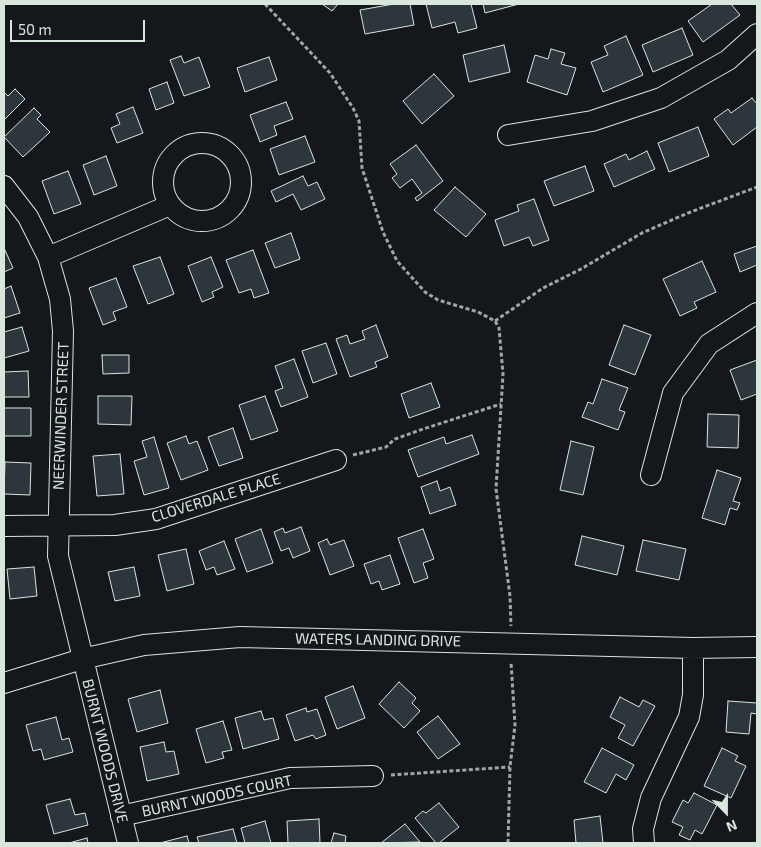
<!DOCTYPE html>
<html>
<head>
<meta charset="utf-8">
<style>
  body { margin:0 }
  #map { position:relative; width:761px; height:847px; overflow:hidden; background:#14181c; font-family:"Exo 2",sans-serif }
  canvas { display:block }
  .frame { position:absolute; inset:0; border:5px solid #d8e6dc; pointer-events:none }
  .north { position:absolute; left:701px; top:787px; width:50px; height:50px; -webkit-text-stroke:4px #14181c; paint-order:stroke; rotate:158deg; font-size:14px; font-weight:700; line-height:20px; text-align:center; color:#d8e6dc }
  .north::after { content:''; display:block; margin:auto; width:18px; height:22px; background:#d8e6dc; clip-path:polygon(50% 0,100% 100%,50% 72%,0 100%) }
  .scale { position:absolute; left:10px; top:20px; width:135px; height:22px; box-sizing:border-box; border:2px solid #d8e6dc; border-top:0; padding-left:6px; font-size:15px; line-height:18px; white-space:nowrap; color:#d8e6dc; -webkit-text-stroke:4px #14181c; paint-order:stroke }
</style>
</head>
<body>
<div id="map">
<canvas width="761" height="847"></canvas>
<div class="frame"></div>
<div class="north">N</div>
<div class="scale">50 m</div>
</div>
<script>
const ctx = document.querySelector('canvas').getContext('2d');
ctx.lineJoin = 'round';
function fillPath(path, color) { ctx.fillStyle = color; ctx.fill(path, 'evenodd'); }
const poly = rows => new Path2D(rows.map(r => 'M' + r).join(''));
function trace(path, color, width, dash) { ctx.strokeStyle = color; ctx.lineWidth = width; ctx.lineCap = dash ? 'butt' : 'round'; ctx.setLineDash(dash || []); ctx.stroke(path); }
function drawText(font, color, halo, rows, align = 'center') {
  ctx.font = font + ' "Exo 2",sans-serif'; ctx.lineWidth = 4; ctx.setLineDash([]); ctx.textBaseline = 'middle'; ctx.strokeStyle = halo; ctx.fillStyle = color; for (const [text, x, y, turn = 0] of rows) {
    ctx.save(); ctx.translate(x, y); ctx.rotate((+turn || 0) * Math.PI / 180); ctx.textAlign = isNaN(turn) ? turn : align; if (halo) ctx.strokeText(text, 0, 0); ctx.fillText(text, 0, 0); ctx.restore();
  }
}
const building = poly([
  [322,4,338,4,332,11,322,4],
  [394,4,410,4,414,25,365,34,360,10,394,4],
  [426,4,471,4,477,28,458,33,455,22,432,28,426,4],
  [483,4,519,4,485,13,483,4],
  [712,4,731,4,740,15,703,42,688,21,712,4],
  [682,28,693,55,653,72,642,45,682,28],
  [626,36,643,75,603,92,591,62,608,55,604,46,626,36],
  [504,45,510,72,469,82,463,55,504,45],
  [551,49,565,53,561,64,576,68,567,95,527,82,535,55,548,59,551,49],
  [181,56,184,63,199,57,210,87,184,96,170,60,181,56],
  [269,57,277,80,245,92,237,68,269,57],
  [434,74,454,96,422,124,403,101,434,74],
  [167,82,174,103,156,110,149,89,167,82],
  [15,89,25,99,4,120,4,92,8,96,15,89],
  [752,98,757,104,757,127,733,145,714,119,728,109,731,113,752,98],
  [286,102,293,119,274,126,277,135,260,142,250,115,286,102],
  [133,107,143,133,117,143,111,128,120,124,116,114,133,107],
  [34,108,41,115,37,119,50,132,23,157,4,137,34,108],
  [698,127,709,156,669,172,658,143,698,127],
  [305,136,315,162,279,175,270,149,305,136],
  [416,145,443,181,417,201,415,198,422,193,412,179,400,188,392,178,397,174,390,164,416,145],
  [647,151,655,169,614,187,604,164,626,154,629,160,647,151],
  [106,156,117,186,94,195,83,165,106,156],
  [585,166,594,191,554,206,544,181,585,166],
  [68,171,81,204,54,214,42,181,68,171],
  [303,176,308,186,317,182,325,199,301,210,293,194,276,202,271,191,303,176],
  [455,187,486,214,466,237,434,210,455,187],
  [534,199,549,240,533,246,529,237,504,246,495,220,519,211,517,205,534,199],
  [291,233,300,259,275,268,265,243,291,233],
  [757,246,757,265,740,272,734,254,757,246],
  [4,248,13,268,4,272,4,248],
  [253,250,269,293,254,298,251,289,239,293,226,260,253,250],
  [160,257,174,294,148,304,133,266,160,257],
  [211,257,223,287,212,292,214,297,202,302,188,266,211,257],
  [702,261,716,292,694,302,697,308,680,316,663,279,702,261],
  [116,278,127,307,113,312,116,320,103,325,89,288,116,278],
  [11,286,20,313,4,318,4,289,11,286],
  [376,325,388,357,375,362,377,367,350,377,336,339,347,335,350,344,365,339,362,331,376,325],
  [624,325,651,335,635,375,609,365,624,325],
  [22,327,29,351,4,358,4,332,22,327],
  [326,343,337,374,313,383,302,351,326,343],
  [102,355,129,355,129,373,103,374,102,355],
  [294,359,308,397,281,407,275,391,283,388,275,366,294,359],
  [757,360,757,394,741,400,730,370,757,360],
  [28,371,29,397,4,397,4,372,28,371],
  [602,379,628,388,619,410,625,412,618,430,582,417,588,402,593,404,602,379],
  [431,383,440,407,409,418,401,394,431,383],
  [98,396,132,396,131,425,98,424,98,396],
  [265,396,278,431,251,440,239,405,265,396],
  [4,408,31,408,31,436,4,436,4,408],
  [708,414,739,415,738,448,707,447,708,414],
  [233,428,243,458,219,466,208,437,233,428],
  [472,435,479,454,418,477,408,450,444,437,446,444,472,435],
  [186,436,189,444,197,441,208,470,181,480,167,443,186,436],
  [154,437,169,488,144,495,134,461,147,457,142,441,154,437],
  [571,441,594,447,583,495,560,490,571,441],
  [120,454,124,494,97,496,93,456,120,454],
  [5,462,31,463,30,495,4,494,5,462],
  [717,470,741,478,733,501,740,503,737,510,730,508,725,525,702,518,717,470],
  [437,481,440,491,450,487,456,505,430,514,421,487,437,481],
  [301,527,310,551,293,558,289,548,281,551,274,532,283,528,285,533,301,527],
  [261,529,273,563,247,572,235,539,261,529],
  [423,529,434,559,423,563,428,578,414,583,398,538,423,529],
  [582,536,624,546,617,575,575,565,582,536],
  [327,539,330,545,344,540,354,566,330,575,318,543,327,539],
  [643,540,686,549,679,580,636,571,643,540],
  [224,541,235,569,217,575,214,567,206,570,199,551,224,541],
  [186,549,194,584,167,591,158,555,186,549],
  [390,555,400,584,382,590,379,581,371,584,364,564,390,555],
  [34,567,37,596,10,599,7,569,34,567],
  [134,567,140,596,115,601,108,572,134,567],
  [399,682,416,698,412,703,420,711,404,728,379,704,399,682],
  [353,686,365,718,337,729,325,697,353,686],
  [160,690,168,723,137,732,128,699,160,690],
  [620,697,639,707,643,700,655,706,633,746,618,738,625,725,610,717,620,697],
  [728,701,757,703,757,714,751,713,749,734,726,732,728,701],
  [306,708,307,712,317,709,326,735,316,739,313,735,295,741,286,715,306,708],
  [261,711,264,720,273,718,279,739,243,749,235,718,261,711],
  [438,716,460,744,438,759,417,732,438,716],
  [56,717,62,740,69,738,73,752,44,760,41,749,33,751,26,725,56,717],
  [223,721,232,750,222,752,224,758,206,763,196,729,223,721],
  [164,742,166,752,174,751,179,774,147,781,140,747,164,742],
  [602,748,634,765,626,780,616,774,606,793,584,782,602,748],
  [722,748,738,756,735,761,746,766,731,798,704,786,722,748],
  [694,793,717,805,702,834,695,830,690,840,679,835,683,827,672,822,683,800,688,803,694,793],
  [70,799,75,815,85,813,88,825,54,834,46,805,70,799],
  [439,803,459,827,439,843,436,843,415,818,423,811,426,813,439,803],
  [600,816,603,843,576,843,574,820,600,816],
  [319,819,320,843,288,843,287,821,319,819],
  [265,821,271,843,245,843,241,828,265,821],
  [405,824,420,842,381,843,405,824],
  [233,829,237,843,199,843,197,837,233,829],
  [334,833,346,836,345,843,331,843,334,833],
  [187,836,189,843,160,843,187,836],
  [87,838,88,843,69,843,87,838]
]);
const path = poly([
  [265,4,330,73,353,108,359,121,362,168,383,232,397,261,425,292,438,300,478,312,495,321,499,328,503,374,496,489,510,596,511,626],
  [495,321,543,288,581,269,642,233,688,213,757,187],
  [353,455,386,447,395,439,423,429,501,404],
  [391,775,510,767],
  [508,843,510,767,515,725,511,662]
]);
const minor = poly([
  [508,135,592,121,661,98,728,60,757,34],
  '163 182a39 39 0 1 1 78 0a39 39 0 1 1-78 0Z',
  [4,186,28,217,48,257,60,299,63,331,58,556,128,843],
  [48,257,170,205],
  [651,475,673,393,709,344,757,313],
  [4,526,115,525,156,519,336,460],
  [4,683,82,659,144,645,240,637,693,648,757,647],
  [121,816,290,778,373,776],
  [644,843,643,829,651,798,689,717,693,695,693,648]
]);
const streetNames = [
  ["NEERWINDER STREET",61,416,-88],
  ["CLOVERDALE PLACE",216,498,-17],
  ["WATERS LANDING DRIVE",378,640,1],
  ["BURNT WOODS DRIVE",105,751,76],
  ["BURNT WOODS COURT",217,796,-12]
];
fillPath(building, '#2c363c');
trace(building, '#d8e6dc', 1);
trace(minor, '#d8e6dc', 22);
trace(path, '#9da8a2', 3, [4, 2.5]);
trace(minor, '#14181c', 20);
drawText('15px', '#d8e6dc', '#14181c', streetNames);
</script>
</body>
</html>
